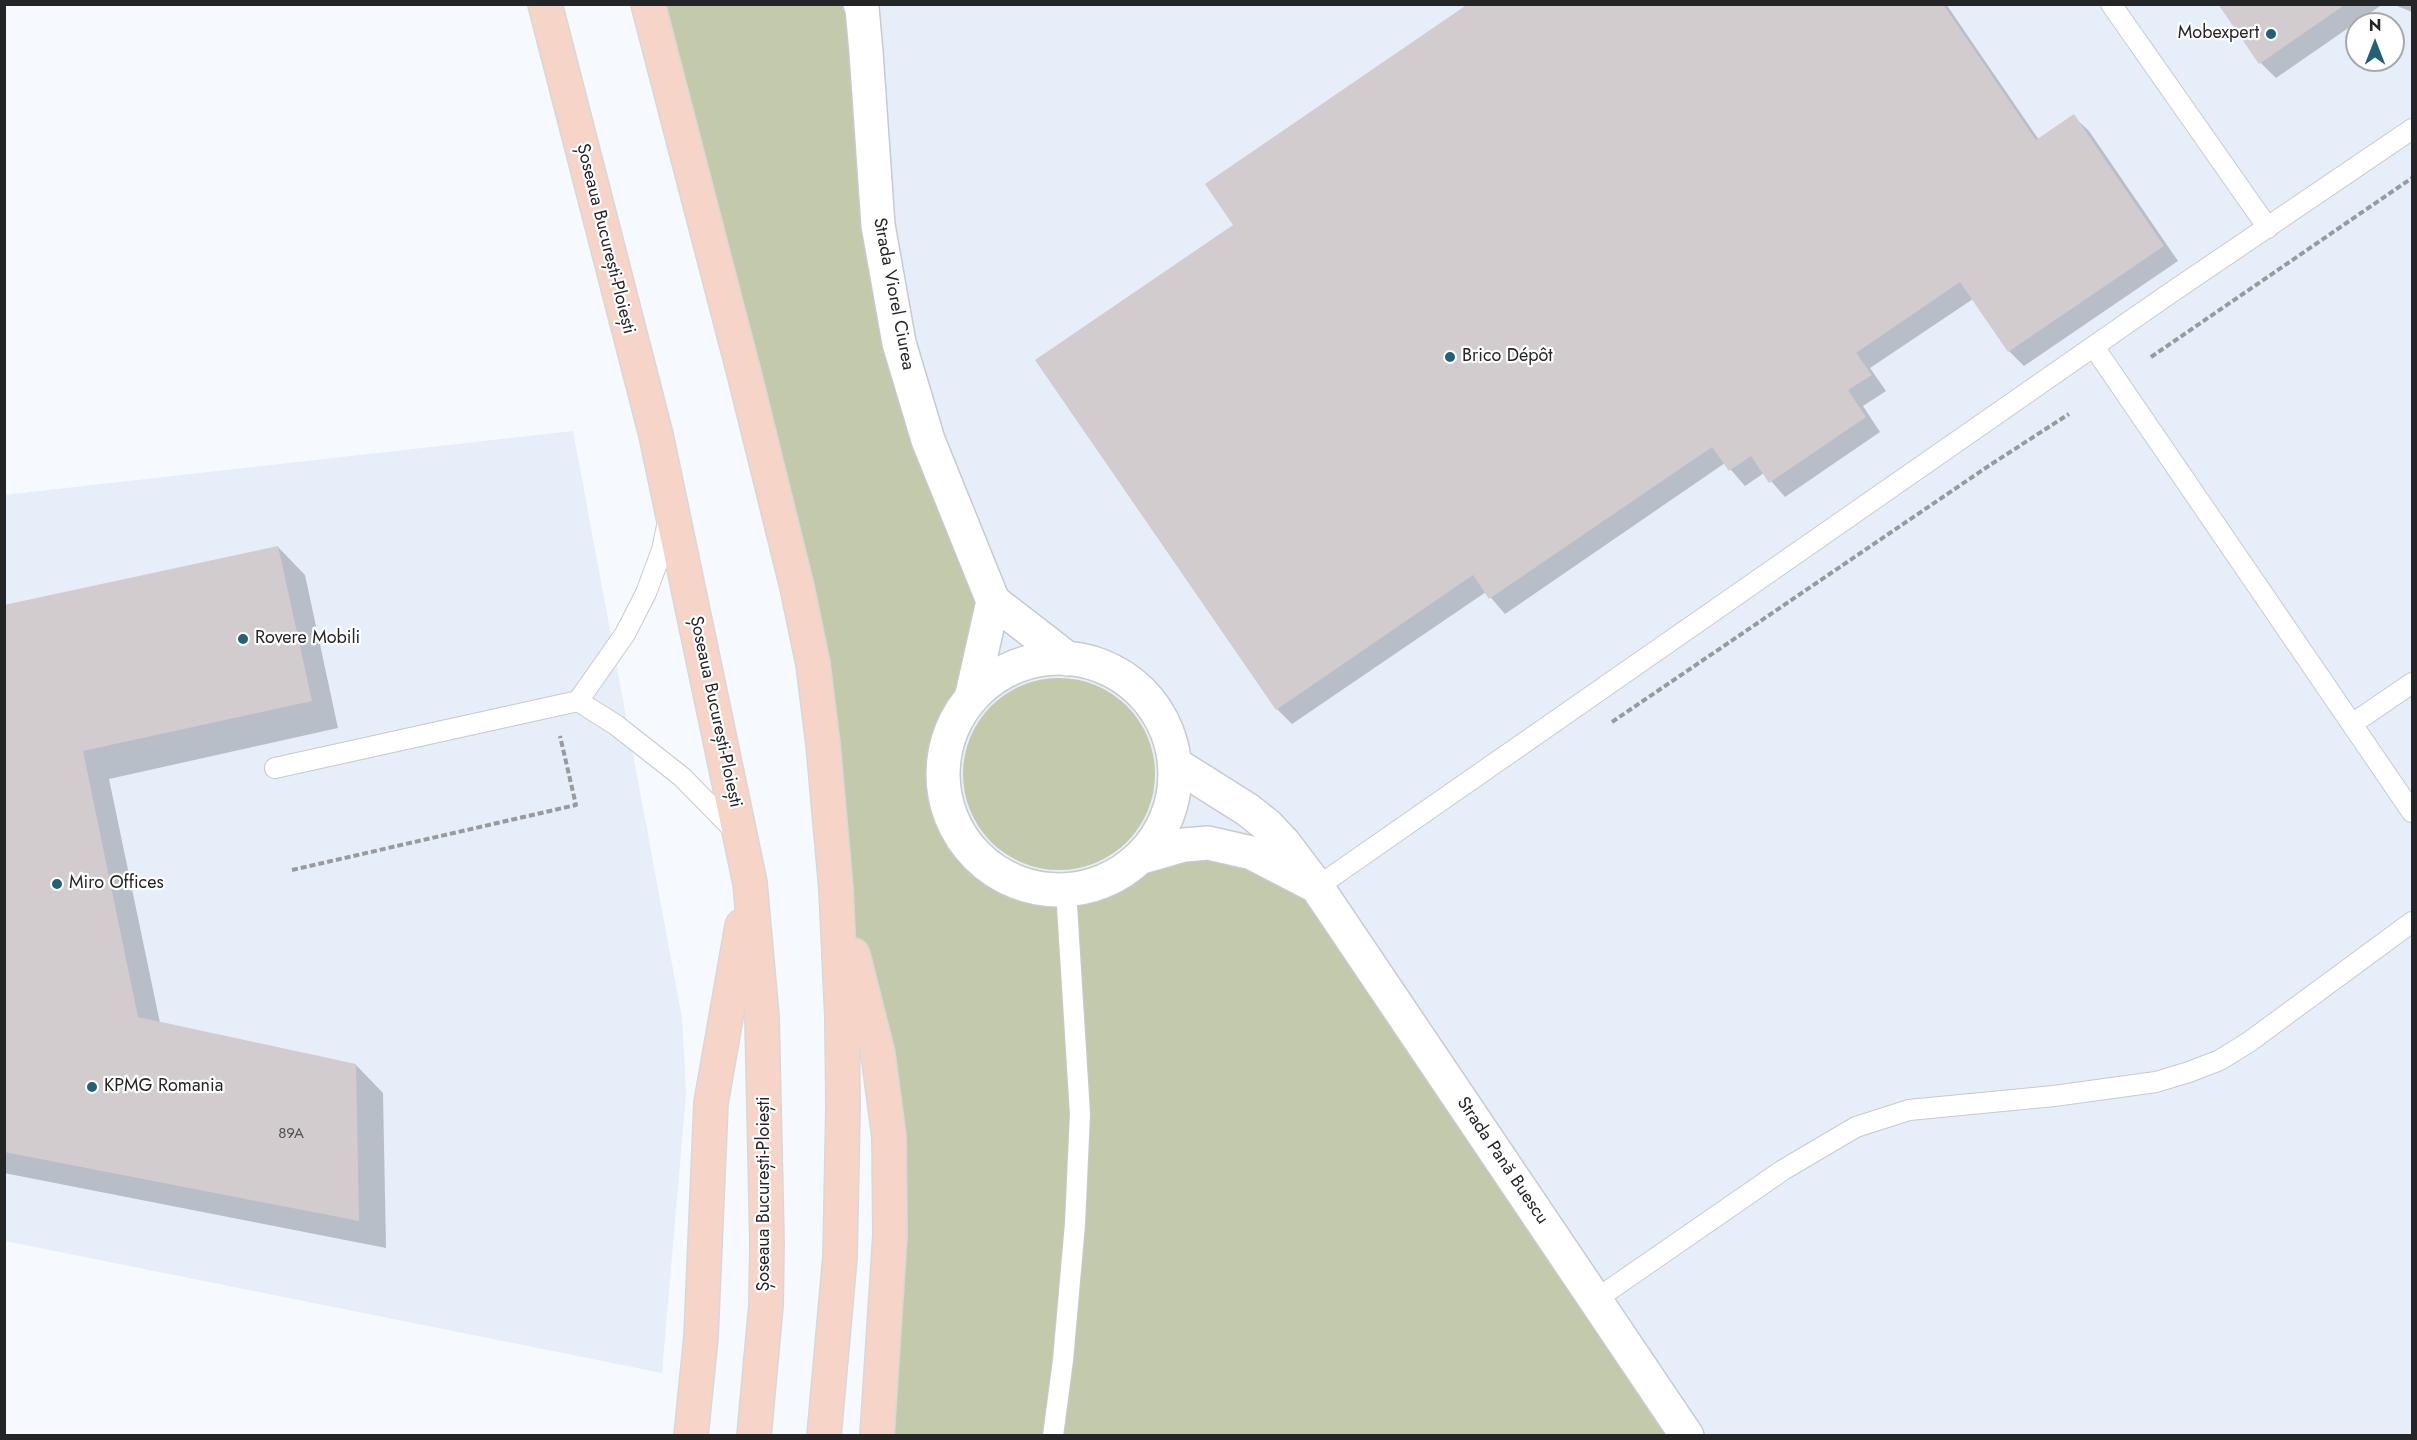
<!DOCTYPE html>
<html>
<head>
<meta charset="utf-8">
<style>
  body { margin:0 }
  #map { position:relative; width:2417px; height:1440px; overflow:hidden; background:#f6faff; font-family:Jost,sans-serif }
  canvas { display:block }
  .frame { position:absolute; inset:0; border:6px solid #242527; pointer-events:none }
  .north { position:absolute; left:2345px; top:12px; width:60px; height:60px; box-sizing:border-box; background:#fff; border:2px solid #a7a8a9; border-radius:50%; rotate:0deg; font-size:16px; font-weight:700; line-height:24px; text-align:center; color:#242527 }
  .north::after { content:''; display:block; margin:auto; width:21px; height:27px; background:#226177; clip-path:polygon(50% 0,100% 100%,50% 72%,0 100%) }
</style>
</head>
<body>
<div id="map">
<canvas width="2417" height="1440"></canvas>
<div class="frame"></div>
<div class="north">N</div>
</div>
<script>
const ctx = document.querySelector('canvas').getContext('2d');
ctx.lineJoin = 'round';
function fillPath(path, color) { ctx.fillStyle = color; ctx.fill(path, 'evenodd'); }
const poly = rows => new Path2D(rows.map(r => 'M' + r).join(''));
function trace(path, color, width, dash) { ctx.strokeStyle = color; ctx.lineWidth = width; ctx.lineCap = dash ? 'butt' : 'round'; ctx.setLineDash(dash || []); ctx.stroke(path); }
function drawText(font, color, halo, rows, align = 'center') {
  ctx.font = font + ' Jost,sans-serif'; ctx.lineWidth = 4.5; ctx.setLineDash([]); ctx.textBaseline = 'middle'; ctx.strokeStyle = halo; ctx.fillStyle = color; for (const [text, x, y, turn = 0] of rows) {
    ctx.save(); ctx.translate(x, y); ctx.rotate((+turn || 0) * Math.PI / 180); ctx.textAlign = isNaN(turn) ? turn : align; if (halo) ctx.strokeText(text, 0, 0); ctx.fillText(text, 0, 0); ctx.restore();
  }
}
const built = poly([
  [648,5,2412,5,2412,1435,877,1435,890,1235,823,744],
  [2357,24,2393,24,2393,60,2357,60],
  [573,431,682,1018,686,1093,662,1373,5,1241,4,495]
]);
const green = poly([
  [648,5,862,5,878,225,993,601,971,699,957,718,948,740,943,760,943,780,948,811,960,836,985,864,1005,877,1027,886,1047,890,1066,890,1104,881,1122,871,1139,858,1184,845,1317,887,1687,1435,877,1435,890,1235,836,889,823,744],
  '963 774a96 96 0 1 1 192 0a96 96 0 1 1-192 0Z'
]);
const shadow = poly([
  [1471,4,1946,4,2039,140,2073,116,2089,131,2178,261,2024,366,2009,351,1973,299,1870,368,1886,391,1863,406,1880,432,1785,497,1764,473,1745,486,1725,463,1505,614,1486,592,1292,724,1277,709,1038,361,1235,226],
  [2220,4,2383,4,2276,78,2261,63],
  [2392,4,2412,4,2412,12],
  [278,547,305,575,338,728,109,779,160,1023,356,1065,383,1093,386,1248,4,1173,4,606]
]);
const building = poly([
  [1468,4,1943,4,2036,140,2074,114,2164,246,2008,352,1960,282,1856,353,1872,375,1848,390,1866,417,1769,483,1751,456,1729,471,1712,447,1489,599,1473,575,1276,710,1035,360,1233,225,1205,184],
  [2218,4,2346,4,2259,64],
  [278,546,312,701,83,751,138,1017,356,1064,359,1221,4,1152,4,605]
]);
const path = poly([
  [2151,357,2412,178],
  [1612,722,1990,465,2069,414],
  [292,870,576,805,560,736]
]);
const service = poly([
  [2111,4,2268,228],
  [2094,347,2412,812],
  [578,701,616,725,682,777,735,831],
  [2352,724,2412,683],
  [275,768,578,701,625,634,646,593,662,550,668,521],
  [1317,887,2166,296,2412,129],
  [1595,1300,1783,1170,1856,1127,1909,1110,2054,1096,2156,1082,2189,1072,2220,1060,2249,1042,2412,922],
  [1053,1436,1063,1360,1075,1224,1080,1114,1066,890]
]);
const minor = poly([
  [860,4,862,8,866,52,878,225,899,343,928,440,993,601,1068,659],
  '943 774a116 116 0 1 1 232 0a116 116 0 1 1-232 0Z',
  [971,699,993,601],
  [1175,764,1248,810,1268,826,1284,843,1317,887,1687,1436],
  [1139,858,1184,845,1208,843,1252,853,1310,883]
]);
const trunk = poly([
  [545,4,656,435,750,883,762,1017,767,1243,766,1305,754,1436],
  [648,4,745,377,797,587,813,664,823,744,836,889,842,1018,843,1106,840,1257,824,1436],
  [853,955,878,1054,889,1137,890,1235,877,1436],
  [691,1436,701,1337,711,1103,742,926]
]);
const markers = [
  [2271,34,6,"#226177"],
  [1450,357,6,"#226177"],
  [243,639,6,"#226177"],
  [57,884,6,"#226177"],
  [92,1087,6,"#226177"]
];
const numberNames = [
  ["89A",291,1134]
];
const poiNames = [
  ["Mobexpert",2259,34,"right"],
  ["Brico Dépôt",1462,357],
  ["Rovere Mobili",255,639],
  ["Miro Offices",69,884],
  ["KPMG Romania",104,1087]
];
const streetNames = [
  ["Șoseaua București-Ploiești",605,239,76],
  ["Strada Viorel Ciurea",893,294,79],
  ["Șoseaua București-Ploiești",715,712,78],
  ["Strada Pană Buescu",1502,1161,56],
  ["Șoseaua București-Ploiești",765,1194,-90]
];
fillPath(built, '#e5eef9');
fillPath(green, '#c2caab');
fillPath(shadow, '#0003');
fillPath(building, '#d2cccf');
trace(service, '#c7cacf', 22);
trace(minor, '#c7cacf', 36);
trace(trunk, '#d8d8d8', 36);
trace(path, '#989a9e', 4, [6, 3]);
trace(service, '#fff', 20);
trace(minor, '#fff', 33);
trace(trunk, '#f6d4c7', 33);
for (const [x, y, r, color] of markers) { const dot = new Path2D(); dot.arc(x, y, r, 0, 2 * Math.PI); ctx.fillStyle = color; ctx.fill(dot); trace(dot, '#fff', 2); }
drawText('15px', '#504f51', null, numberNames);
drawText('18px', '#242527', '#fff', poiNames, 'left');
drawText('18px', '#242527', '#fff', streetNames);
</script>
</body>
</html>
